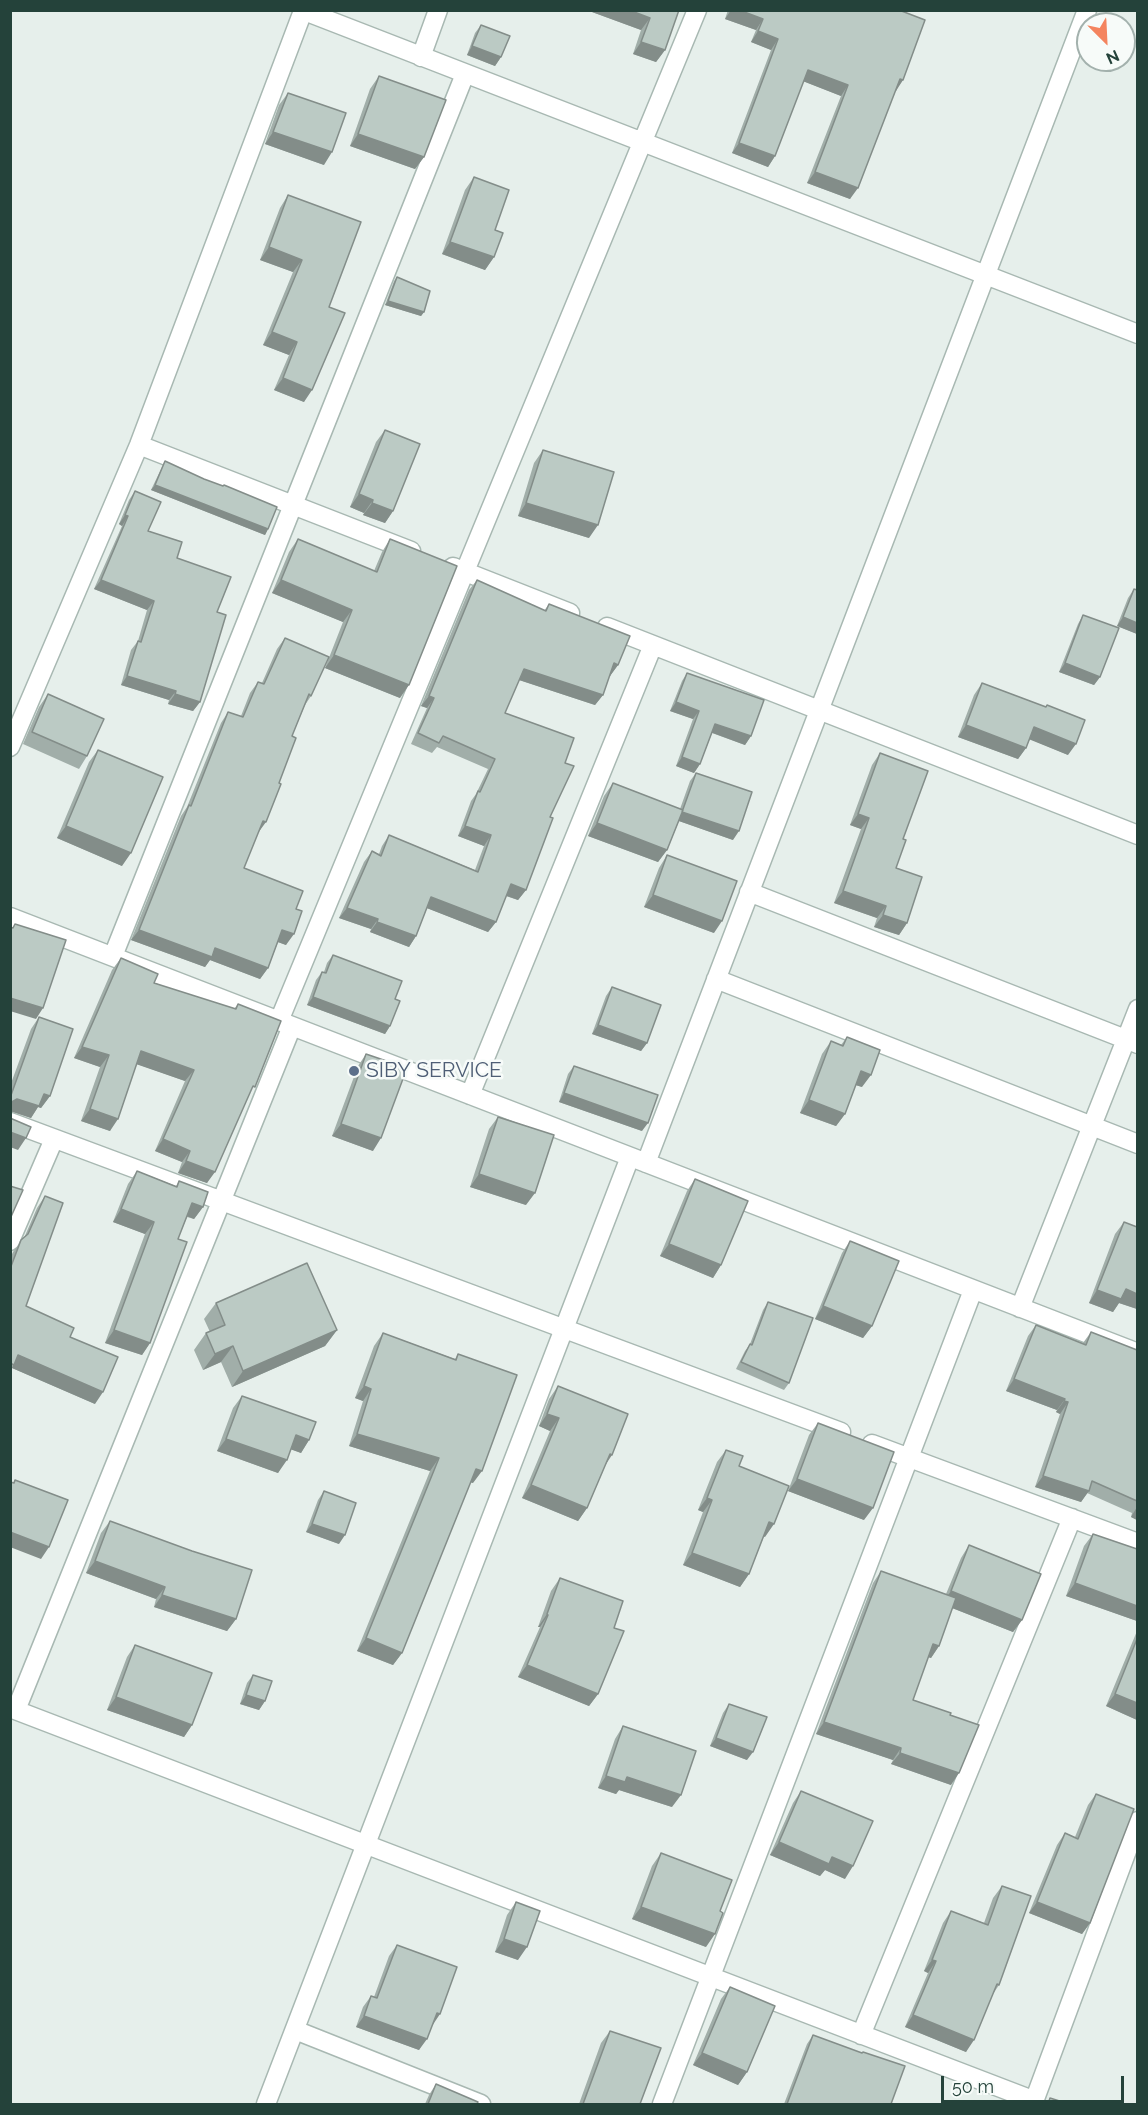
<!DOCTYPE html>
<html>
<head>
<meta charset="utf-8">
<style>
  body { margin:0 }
  #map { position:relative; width:1148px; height:2115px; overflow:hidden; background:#e6efeb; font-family:Raleway,sans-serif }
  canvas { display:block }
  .frame { position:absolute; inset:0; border:12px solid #24423a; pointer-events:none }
  .north { position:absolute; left:1076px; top:12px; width:60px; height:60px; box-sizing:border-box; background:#f7fbf9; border:2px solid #a3b1ad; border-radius:50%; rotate:156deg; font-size:16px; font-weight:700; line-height:24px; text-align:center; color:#24423a }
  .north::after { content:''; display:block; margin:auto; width:21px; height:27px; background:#f4845f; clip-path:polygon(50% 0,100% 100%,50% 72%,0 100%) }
  .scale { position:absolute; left:941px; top:2076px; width:183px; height:27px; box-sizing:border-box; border:3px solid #24423a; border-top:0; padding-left:8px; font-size:18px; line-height:21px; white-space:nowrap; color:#24423a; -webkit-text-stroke:4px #f7fbf9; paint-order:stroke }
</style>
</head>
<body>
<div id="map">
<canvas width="1148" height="2115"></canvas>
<div class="frame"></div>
<div class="north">N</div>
<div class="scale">50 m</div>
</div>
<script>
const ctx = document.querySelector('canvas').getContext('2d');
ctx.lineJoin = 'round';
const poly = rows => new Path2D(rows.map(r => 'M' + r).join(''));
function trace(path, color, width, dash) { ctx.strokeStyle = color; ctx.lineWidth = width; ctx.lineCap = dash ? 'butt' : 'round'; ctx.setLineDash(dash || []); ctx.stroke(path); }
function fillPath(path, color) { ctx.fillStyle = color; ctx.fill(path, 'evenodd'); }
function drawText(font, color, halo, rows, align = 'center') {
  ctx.font = font + ' Raleway,sans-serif'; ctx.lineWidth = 5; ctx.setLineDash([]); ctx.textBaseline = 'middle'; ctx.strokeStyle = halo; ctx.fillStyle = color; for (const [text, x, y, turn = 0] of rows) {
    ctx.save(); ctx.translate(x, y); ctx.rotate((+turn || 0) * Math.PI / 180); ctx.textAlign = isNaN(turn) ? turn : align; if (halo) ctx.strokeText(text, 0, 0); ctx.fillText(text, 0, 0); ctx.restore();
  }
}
const minor = poly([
  [302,10,1138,334],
  [421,57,438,10],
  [139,445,411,551],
  [453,567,570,613],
  [607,627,1138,835],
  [10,747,139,445,303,11],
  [749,892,1138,1044],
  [10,917,1138,1353],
  [113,956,465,74],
  [716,979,1138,1144],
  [279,1021,697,10],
  [470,1095,653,645],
  [10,1122,841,1432],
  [646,1163,1087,10],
  [10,1241,54,1139],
  [1020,1308,1138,1009],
  [872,1444,1138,1543],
  [10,1708,1035,2101],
  [16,1710,292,1026],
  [295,2030,481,2104],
  [861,2035,1072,1518],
  [266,2104,630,1157],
  [662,2104,973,1290],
  [1033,2104,1138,1821]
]);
const wall = poly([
  [592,10,679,10,665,50,656,62,633,54,641,30,592,12],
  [728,10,899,10,903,80,895,90,850,199,807,183,841,96,803,81,775,156,768,167,732,153,771,50,751,42,756,30,725,19],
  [481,25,501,57,495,66,467,55,475,33],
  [379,76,424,157,415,169,350,146,370,89],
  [288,93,324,165,265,144,279,105],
  [474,177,495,230,494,257,485,270,442,254,465,190],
  [288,195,329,307,304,402,274,390,289,355,263,345,293,272,260,260,280,208],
  [397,277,424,312,421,316,385,305,394,281],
  [385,430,393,511,385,523,363,515,364,513,350,507,376,442],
  [543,450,589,538,518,516,534,463],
  [165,461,268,529,265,535,151,490,162,467],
  [135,491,148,531,177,558,217,612,200,702,193,711,168,704,169,700,121,685,131,650,138,641,147,610,94,589,122,526,119,524,129,500],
  [298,539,374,571,382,552,390,539,400,698,325,668,343,622,272,593,289,552],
  [477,580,544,611,549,604,618,665,610,676,609,675,603,695,595,705,519,680,505,713,565,763,550,817,526,890,518,900,506,896,496,922,488,932,427,908,416,936,409,947,370,932,371,929,339,918,364,862,372,851,379,854,382,846,389,835,475,870,484,846,458,836,471,801,476,794,488,769,437,747,432,753,411,744,427,708,421,706,469,590],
  [1134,589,1137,590,1137,634,1117,626,1128,598],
  [1083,615,1100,677,1094,685,1059,672,1078,624],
  [285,638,311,696,305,705,292,736,258,833,244,868,296,909,286,945,278,942,268,968,260,979,210,960,205,967,131,940,181,816,187,807,221,723,228,712,241,716,250,693,258,682,262,683,277,649],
  [687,673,751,736,745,745,712,733,700,764,694,773,676,766,693,719,670,711,682,681],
  [982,683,1045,707,1047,705,1068,755,1030,739,1026,748,1018,759,958,737,974,695],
  [48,694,87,756,79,769,23,744,39,707],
  [98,750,122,866,57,838,89,762],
  [880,753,903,839,896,868,907,923,899,935,874,927,877,918,834,903,861,829,850,825,872,765],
  [696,773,733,840,679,821,667,850,658,862,588,836,604,796,613,783,680,809,690,781],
  [667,855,714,933,644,907,659,868],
  [333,955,395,999,390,1026,385,1034,307,1005,316,980,322,972,324,972,327,963],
  [121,958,154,983,234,1009,238,1004,248,1097,207,1183,178,1173,182,1162,155,1151,185,1081,137,1064,110,1131,81,1121,100,1067,74,1058,112,970],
  [612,987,647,1043,641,1051,592,1034,606,996],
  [39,1017,50,1096,41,1108,38,1107,31,1118,10,1111,10,1086,31,1029],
  [847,1037,862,1087,856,1085,845,1114,836,1126,800,1113,822,1054,831,1041,841,1045],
  [366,1054,373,1151,332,1136,358,1066],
  [574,1066,642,1131,559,1102,568,1074],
  [498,1117,526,1205,470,1187,489,1129],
  [137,1171,176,1186,179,1181,203,1207,194,1219,187,1217,178,1239,150,1343,142,1355,105,1343,145,1234,113,1222,128,1184],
  [695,1179,721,1265,713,1278,660,1256,687,1191],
  [45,1196,26,1306,70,1337,95,1404,12,1368,10,1370,10,1258,13,1252,24,1238,37,1208],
  [1124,1222,1137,1227,1137,1309,1119,1303,1113,1312,1089,1303,1115,1234],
  [850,1241,872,1326,863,1338,815,1319,842,1253],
  [768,1302,789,1383,784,1390,736,1369,745,1351,750,1344,763,1310],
  [216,1303,337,1330,325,1346,232,1387,221,1362,203,1370,194,1350,206,1333,210,1332,204,1319],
  [1036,1325,1083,1343,1091,1332,1137,1350,1137,1520,1131,1517,1132,1513,1087,1493,1081,1502,1035,1487,1060,1414,1056,1412,1057,1410,1006,1391,1028,1336],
  [383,1333,455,1359,458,1354,473,1483,470,1482,402,1653,393,1665,357,1651,430,1471,349,1446,363,1401,355,1398,374,1346],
  [558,1386,605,1466,587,1508,578,1521,522,1498,550,1431,539,1426,549,1399],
  [242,1396,309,1440,301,1453,291,1449,278,1473,217,1451,233,1408],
  [818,1423,864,1520,788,1491,809,1435],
  [726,1450,739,1466,765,1537,764,1536,749,1574,740,1587,683,1565,703,1512,698,1510,717,1462],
  [324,1491,339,1544,306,1532,318,1500],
  [110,1521,236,1619,227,1631,154,1607,156,1599,86,1573,101,1533],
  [1093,1534,1137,1549,1137,1621,1066,1596,1084,1546],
  [969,1545,1022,1620,1013,1632,952,1608,939,1646,931,1658,928,1657,913,1700,950,1715,951,1785,891,1764,893,1760,816,1734,873,1583,881,1571,946,1594,961,1558],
  [560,1578,614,1628,598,1694,589,1706,518,1677,540,1627,538,1627,551,1591],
  [1137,1631,1137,1720,1106,1706],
  [135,1645,192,1725,184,1737,107,1710,127,1657],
  [253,1675,265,1701,259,1710,240,1704,247,1683],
  [729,1704,747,1760,710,1746,723,1713],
  [623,1726,672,1807,619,1790,616,1794,598,1788,615,1739],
  [801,1791,845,1879,825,1870,820,1876,770,1855,793,1803],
  [1096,1794,1090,1923,1082,1934,1029,1913,1057,1845,1065,1833,1075,1837,1088,1805],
  [661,1853,706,1947,632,1919,652,1866],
  [1002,1886,999,1985,993,1994,966,2052,905,2027,928,1973,924,1971,943,1923,951,1911,984,1923,993,1898],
  [516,1902,518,1960,495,1952,507,1915],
  [397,1945,432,2025,419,2050,356,2027,363,2007,371,1996,374,1997,389,1956],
  [730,1987,747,2072,738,2085,693,2065,721,1999],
  [610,2031,640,2104,579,2104,601,2043],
  [813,2035,891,2104,784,2104,807,2044],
  [436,2084,477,2104,425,2104,429,2095]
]);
const shadedWall = poly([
  [593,10,629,10,650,18,641,30,592,12],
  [731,10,739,10,763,19,756,30,725,19],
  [758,31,778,39,771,50,751,42],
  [641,42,665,50,656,62,633,54],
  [472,46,501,57,495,66,467,55],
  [808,70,848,85,841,96,800,80],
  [900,79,903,80,896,91,892,90],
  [273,132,332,152,324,165,265,144],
  [358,134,424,157,415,169,350,146],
  [739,143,775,156,768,167,732,153],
  [815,172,858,188,850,199,807,183],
  [450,242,494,257,485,270,442,254],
  [269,247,302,260,293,272,260,260],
  [388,301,424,312,421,316,385,305],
  [272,332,297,342,289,355,263,345],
  [283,378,312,390,304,402,274,390],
  [155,485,268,529,265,535,151,490],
  [359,494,373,500,364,513,350,507],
  [372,503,393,511,385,523,363,515],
  [526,503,598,525,589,538,518,516],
  [125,515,128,516,122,526,119,524],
  [101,580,154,601,147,610,94,589],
  [281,580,352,610,343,622,272,593],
  [1123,617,1137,623,1137,634,1117,626],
  [334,655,409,685,400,698,325,668],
  [614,663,618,665,610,676,606,674],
  [1065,663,1100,677,1094,685,1059,672],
  [524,669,603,695,595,705,516,679],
  [127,676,176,691,169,700,121,685],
  [175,694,200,702,193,711,168,704],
  [429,696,434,698,427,708,421,706],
  [676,702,699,711,693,719,670,711],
  [715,724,751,736,745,745,710,732],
  [966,725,1026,748,1018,759,958,737],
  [1034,727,1076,744,1068,755,1026,738],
  [682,757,700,764,694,773,676,766],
  [682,812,739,831,733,840,676,820],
  [858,814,869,818,861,829,850,825],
  [263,821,266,822,258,833],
  [597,823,667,850,658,862,588,836],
  [66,826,131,853,122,866,57,838],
  [465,826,491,835,484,846,458,836],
  [511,884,526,890,518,900,504,895],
  [843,891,886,906,877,918,834,903],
  [653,895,722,921,714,933,644,907],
  [431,897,496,922,488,932,424,907],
  [347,908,378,919,371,929,339,918],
  [883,915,907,923,899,935,874,927],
  [377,922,416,936,409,947,370,932],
  [139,930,215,948,268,968,260,979,210,960,205,967,131,940],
  [282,930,294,934,286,945,275,941],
  [313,997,390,1026,385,1034,307,1005],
  [10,998,43,1008,36,1019,10,1011],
  [598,1025,647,1043,641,1051,592,1034],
  [82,1047,109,1055,100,1067,74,1058],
  [141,1051,194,1070,185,1081,133,1063],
  [861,1071,871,1075,862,1087,852,1084],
  [564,1093,648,1123,642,1131,559,1102],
  [44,1094,50,1096,41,1108,38,1107,31,1118,10,1111,10,1103,12,1101,17,1099],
  [809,1100,845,1114,836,1126,800,1113],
  [90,1109,118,1119,110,1131,81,1121],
  [341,1124,381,1138,373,1151,332,1136],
  [10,1132,26,1138,18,1150,10,1147],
  [163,1139,190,1151,182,1162,155,1151],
  [186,1161,215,1172,207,1183,178,1173],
  [479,1174,535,1193,526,1205,470,1187],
  [192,1203,203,1207,194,1219,184,1215],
  [121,1209,154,1222,145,1234,113,1222],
  [669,1244,721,1265,713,1278,660,1256],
  [1126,1289,1137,1294,1137,1309,1119,1303,1113,1312,1089,1303,1097,1290],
  [823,1306,872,1326,863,1338,815,1319],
  [114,1330,150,1343,142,1355,105,1343],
  [337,1330,325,1346,232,1387,243,1371],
  [233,1346,221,1362,203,1370,215,1354],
  [18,1355,103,1392,95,1404,12,1368],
  [1014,1379,1065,1399,1057,1410,1006,1391],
  [364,1386,371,1389,363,1401,355,1398],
  [1064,1401,1068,1402,1060,1414,1056,1412],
  [547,1414,559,1418,550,1431,539,1426],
  [357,1434,439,1458,430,1471,349,1446],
  [296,1435,309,1440,301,1453,287,1448],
  [226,1439,287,1460,278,1473,217,1451],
  [610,1454,612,1455,604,1467],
  [476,1469,482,1471,473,1483,467,1481],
  [1043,1476,1089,1491,1081,1502,1035,1487],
  [797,1479,873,1508,864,1520,788,1491],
  [531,1485,587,1508,578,1521,522,1498],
  [707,1498,712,1500,703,1512,698,1510],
  [1137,1507,1137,1520,1131,1517],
  [769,1522,774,1524,765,1537,760,1535],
  [312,1524,345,1535,339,1544,306,1532],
  [10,1532,49,1547,41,1559,10,1547],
  [692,1553,749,1574,740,1587,683,1565],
  [95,1561,165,1587,156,1599,86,1573],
  [1075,1583,1137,1606,1137,1621,1066,1596],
  [951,1591,1022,1620,1013,1632,942,1604],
  [162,1595,236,1619,227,1631,154,1607],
  [547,1614,548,1615,540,1627,538,1627],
  [366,1638,402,1653,393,1665,357,1651],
  [933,1644,939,1646,931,1658,925,1656],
  [527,1665,598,1694,589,1706,518,1677],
  [1115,1694,1137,1703,1137,1720,1106,1706],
  [246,1695,265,1701,259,1710,240,1704],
  [116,1697,192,1725,184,1737,107,1710],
  [824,1722,901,1748,893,1760,816,1734],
  [716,1738,753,1752,747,1760,710,1746],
  [900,1753,959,1773,951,1785,891,1764],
  [606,1776,627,1777,681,1795,672,1807,619,1790,616,1794,598,1788],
  [779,1842,832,1857,853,1866,845,1879,825,1870,820,1876,770,1855],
  [1037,1902,1090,1923,1082,1934,1029,1913],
  [641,1907,715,1934,706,1947,632,1919],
  [504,1939,527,1947,518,1960,495,1952],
  [932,1960,936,1961,928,1973,924,1971],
  [437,2013,440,2014,432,2026],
  [913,2015,974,2040,966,2052,905,2027],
  [364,2016,427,2039,419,2050,356,2027],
  [702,2053,747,2072,738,2085,693,2065]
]);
const building = poly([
  [629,10,679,10,665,50,641,42,650,18,629,10],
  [739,10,899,10,925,20,903,80,900,79,858,188,815,172,848,85,808,70,775,156,739,143,778,39,758,31,763,19,739,10],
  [481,25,510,36,501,57,472,46,481,25],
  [379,76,446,100,424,157,358,134,379,76],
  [288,93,346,113,332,152,273,132,288,93],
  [474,177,509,190,495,230,503,233,494,257,450,242,474,177],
  [288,195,361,222,329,307,345,313,312,390,283,378,297,342,272,332,302,260,269,247,288,195],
  [397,277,430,291,424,312,388,301,397,277],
  [385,430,420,444,393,511,372,503,373,500,359,494,385,430],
  [543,450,614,472,598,525,526,503,543,450],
  [165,461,204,479,223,486,224,485,277,507,268,529,155,485,165,461],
  [135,491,161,502,148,531,182,542,177,558,231,577,217,612,226,615,200,702,175,694,176,691,127,676,138,641,141,642,154,601,101,580,128,516,125,515,135,491],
  [298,539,377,572,390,539,457,566,409,685,334,655,352,610,281,580,298,539],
  [477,580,546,611,549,604,630,636,618,665,614,663,603,695,524,669,505,713,574,738,565,763,574,766,550,817,553,818,526,890,511,884,496,922,431,897,416,936,377,922,378,919,347,908,372,851,381,856,389,835,478,872,491,835,465,826,478,791,480,792,495,759,443,736,439,743,418,733,434,698,429,696,477,580],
  [1134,589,1137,590,1137,623,1123,617,1134,589],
  [1083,615,1119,628,1100,677,1065,663,1083,615],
  [285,638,329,657,311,696,309,694,292,736,296,738,279,783,281,784,266,822,263,821,244,868,303,891,296,909,302,911,294,934,282,930,268,968,215,948,212,957,139,930,189,805,191,806,228,712,243,717,258,682,264,684,285,638],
  [687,673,764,700,751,736,715,724,700,764,682,757,699,711,676,702,687,673],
  [982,683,1046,707,1047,705,1085,720,1076,744,1034,727,1026,748,966,725,982,683],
  [48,694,104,719,87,756,32,732,48,694],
  [98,750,163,777,131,853,66,826,98,750],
  [880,753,928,771,903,839,906,840,896,868,922,877,907,923,883,915,886,906,843,891,869,818,858,814,880,753],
  [696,773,752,792,739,831,682,812,696,773],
  [613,783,683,810,667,850,597,823,613,783],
  [667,855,737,881,722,921,653,895,667,855],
  [15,924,66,940,43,1008,10,998,10,927,13,928,15,924],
  [333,955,402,981,395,999,400,1001,390,1026,313,997,322,972,326,973,333,955],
  [121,958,158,974,154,983,236,1009,238,1004,281,1021,255,1087,253,1086,215,1172,186,1161,190,1151,163,1139,194,1070,141,1051,118,1119,90,1109,109,1055,82,1047,121,958],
  [612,987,661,1005,647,1043,598,1025,612,987],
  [39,1017,73,1029,50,1096,44,1094,39,1106,17,1099,10,1103,10,1098,39,1017],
  [847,1037,880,1050,871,1075,861,1071,845,1114,809,1100,831,1041,843,1046,847,1037],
  [366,1054,407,1068,381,1138,341,1124,366,1054],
  [574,1066,658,1095,648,1123,564,1093,574,1066],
  [498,1117,554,1135,535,1193,479,1174,498,1117],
  [10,1118,31,1127,26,1138,10,1132,10,1118],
  [137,1171,177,1187,179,1181,208,1192,203,1207,192,1203,178,1239,187,1242,150,1343,114,1330,154,1222,121,1209,137,1171],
  [695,1179,748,1201,721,1265,669,1244,695,1179],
  [10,1186,23,1190,10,1219,10,1186],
  [45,1196,63,1203,26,1306,74,1328,70,1337,118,1357,103,1392,18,1355,14,1365,10,1363,10,1269,21,1240,28,1234,45,1196],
  [1124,1222,1137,1227,1137,1294,1126,1289,1121,1299,1097,1290,1124,1222],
  [850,1241,899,1261,872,1326,823,1306,850,1241],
  [307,1263,337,1330,243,1371,233,1346,215,1354,206,1333,225,1325,216,1303,307,1263],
  [768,1302,813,1318,789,1383,741,1362,750,1344,752,1345,768,1302],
  [1036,1325,1086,1345,1091,1332,1137,1350,1137,1501,1092,1481,1089,1491,1043,1476,1068,1402,1064,1401,1065,1399,1014,1379,1036,1325],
  [383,1333,456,1360,458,1354,517,1375,482,1471,476,1469,402,1653,366,1638,439,1458,357,1434,371,1389,364,1386,383,1333],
  [558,1386,628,1414,612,1455,610,1454,587,1508,531,1485,559,1418,547,1414,558,1386],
  [242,1396,316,1422,309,1440,296,1435,287,1460,226,1439,242,1396],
  [818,1423,894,1452,873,1508,797,1479,818,1423],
  [726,1450,743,1456,739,1466,789,1486,774,1524,769,1522,749,1574,692,1553,712,1500,707,1498,726,1450],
  [15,1480,68,1500,49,1547,10,1532,10,1482,14,1483,15,1480],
  [324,1491,356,1503,345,1535,312,1524,324,1491],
  [110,1521,192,1551,252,1570,236,1619,162,1595,165,1587,95,1561,110,1521],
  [1093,1534,1137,1549,1137,1606,1075,1583,1093,1534],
  [969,1545,1041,1574,1022,1620,951,1591,969,1545],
  [881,1571,956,1598,939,1646,933,1644,913,1700,951,1713,950,1715,979,1725,959,1773,900,1753,901,1748,824,1722,881,1571],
  [560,1578,623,1601,614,1628,624,1631,598,1694,527,1665,548,1615,547,1614,560,1578],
  [1137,1639,1137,1703,1115,1694,1137,1639],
  [135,1645,212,1673,192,1725,116,1697,135,1645],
  [253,1675,272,1681,265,1701,246,1695,253,1675],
  [729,1704,767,1717,753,1752,716,1738,729,1704],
  [623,1726,696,1751,681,1795,627,1777,625,1782,606,1776,623,1726],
  [801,1791,873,1821,853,1866,832,1857,829,1864,779,1842,801,1791],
  [1096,1794,1134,1809,1090,1923,1037,1902,1065,1833,1078,1839,1096,1794],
  [661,1853,732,1880,720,1911,723,1913,715,1934,641,1907,661,1853],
  [1002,1886,1031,1896,999,1985,997,1984,974,2040,913,2015,936,1961,932,1960,951,1911,988,1925,1002,1886],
  [516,1902,540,1911,527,1947,504,1939,516,1902],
  [397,1945,457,1967,440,2014,437,2013,427,2039,364,2016,371,1996,377,1998,397,1945],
  [730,1987,775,2006,747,2072,702,2053,730,1987],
  [610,2031,661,2048,640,2104,583,2104,610,2031],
  [813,2035,862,2053,863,2052,905,2066,891,2104,787,2104,813,2035],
  [436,2084,478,2102,477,2104,428,2104,436,2084],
  [1050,2098,1069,2104,1048,2104,1050,2098]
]);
const markers = [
  [354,1071,6,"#5c6f8a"]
];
const serviceNames = [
  ["SIBY SERVICE",366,1071]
];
trace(minor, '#a8b8b2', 21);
trace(minor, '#fff', 18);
fillPath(wall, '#a1aea9');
fillPath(shadedWall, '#838d89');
fillPath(building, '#bbcac4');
trace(building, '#838d89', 1.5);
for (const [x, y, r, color] of markers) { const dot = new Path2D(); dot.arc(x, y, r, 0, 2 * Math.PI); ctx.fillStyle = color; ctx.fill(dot); trace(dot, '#f7fbf9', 2); }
drawText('21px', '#4e5e75', '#f7fbf9', serviceNames, 'left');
</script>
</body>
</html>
